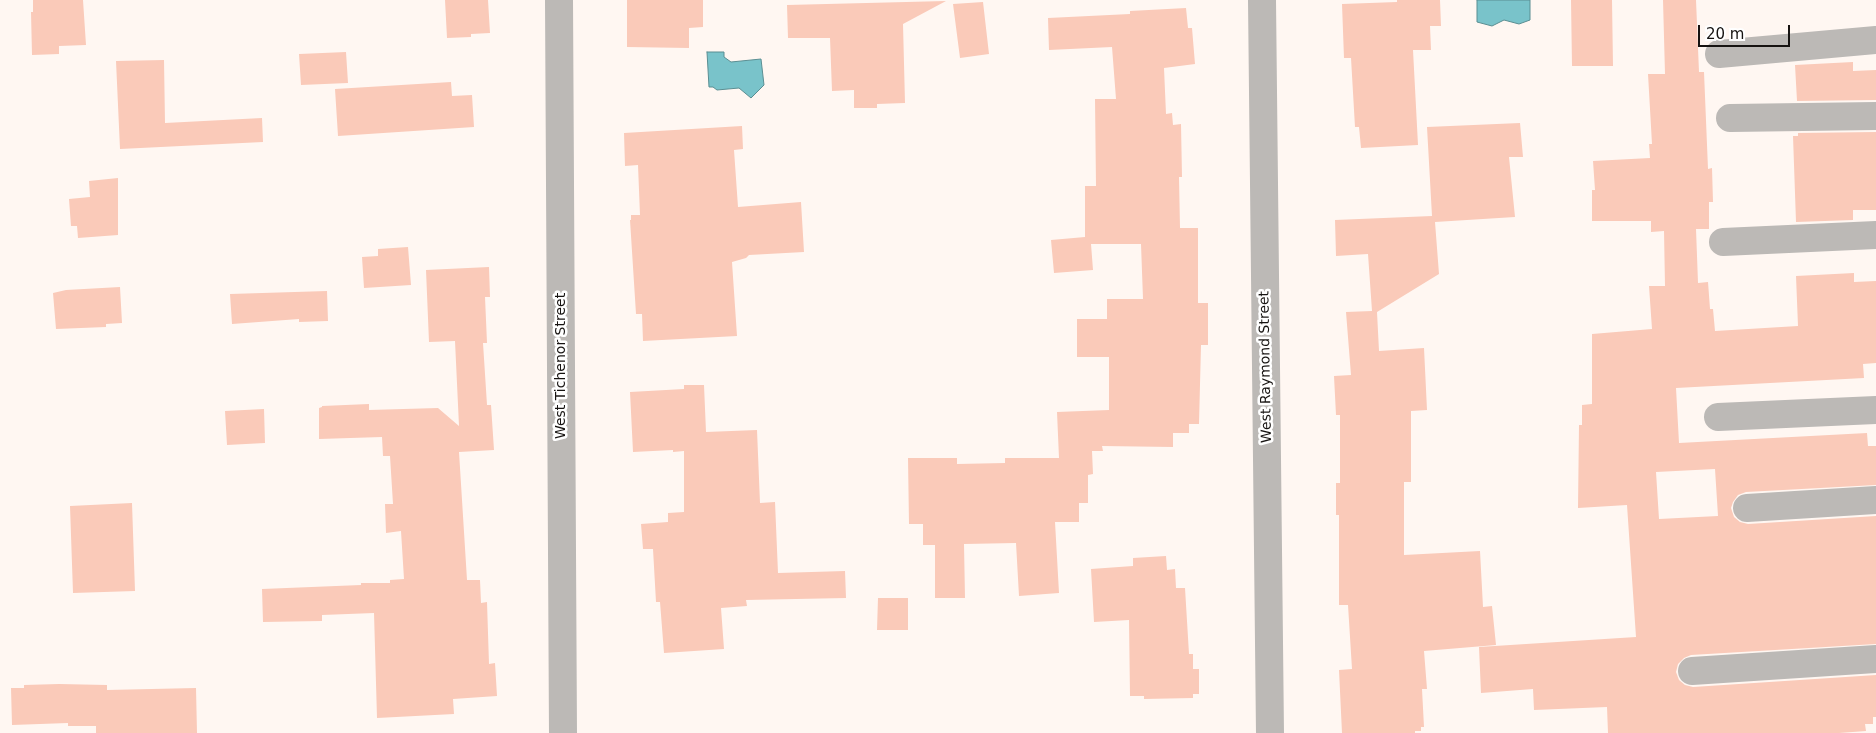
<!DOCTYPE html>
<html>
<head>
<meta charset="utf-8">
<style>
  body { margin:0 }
  #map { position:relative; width:1876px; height:733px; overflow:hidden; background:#fff7f2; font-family:"DejaVu Sans",sans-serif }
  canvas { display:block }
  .scale { position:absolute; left:1698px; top:25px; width:92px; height:22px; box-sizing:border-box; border:2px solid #161311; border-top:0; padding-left:6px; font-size:15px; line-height:18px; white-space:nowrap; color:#161311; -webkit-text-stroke:4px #fff; paint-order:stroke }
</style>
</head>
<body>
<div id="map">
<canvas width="1876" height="733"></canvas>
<div class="scale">20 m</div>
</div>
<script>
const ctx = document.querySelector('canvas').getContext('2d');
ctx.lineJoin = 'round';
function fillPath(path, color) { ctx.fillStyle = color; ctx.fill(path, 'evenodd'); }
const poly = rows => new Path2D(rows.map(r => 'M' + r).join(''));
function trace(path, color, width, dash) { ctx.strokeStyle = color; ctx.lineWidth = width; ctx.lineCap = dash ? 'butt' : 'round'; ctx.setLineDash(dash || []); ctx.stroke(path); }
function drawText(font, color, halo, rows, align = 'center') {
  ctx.font = font + ' "DejaVu Sans",sans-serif'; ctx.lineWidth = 5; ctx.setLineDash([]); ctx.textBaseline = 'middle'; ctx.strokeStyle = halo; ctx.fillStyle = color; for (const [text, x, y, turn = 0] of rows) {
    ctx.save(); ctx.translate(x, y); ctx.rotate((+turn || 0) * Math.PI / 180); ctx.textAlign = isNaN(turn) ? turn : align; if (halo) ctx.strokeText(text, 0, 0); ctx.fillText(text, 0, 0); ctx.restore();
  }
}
const water = poly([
  [1477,0,1530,0,1530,20,1519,24,1504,20,1492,26,1477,22,1477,0],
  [707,52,724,52,724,57,731,62,761,59,764,85,751,98,739,88,717,90,713,87,709,87,707,52]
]);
const building = poly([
  [33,0,83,0,86,45,59,46,59,54,32,55,31,12,33,12],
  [445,0,488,0,490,33,471,34,471,37,447,38],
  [627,0,703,0,703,27,689,28,689,48,627,47],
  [1397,0,1440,0,1441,26,1430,26,1431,50,1413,50,1418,145,1361,148,1359,127,1355,127,1351,58,1344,58,1342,4,1397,2],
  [1571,0,1612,0,1613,66,1572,66],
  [1663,0,1696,0,1699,72,1704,72,1708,169,1712,168,1713,202,1709,202,1709,229,1696,229,1698,283,1708,282,1710,309,1713,309,1715,331,1798,326,1796,276,1854,273,1854,282,1876,281,1876,363,1863,364,1864,378,1676,388,1679,443,1867,433,1868,446,1876,446,1876,485,1746,492,1738,495,1733,502,1731,508,1734,517,1740,522,1748,524,1876,516,1876,644,1691,655,1684,658,1678,664,1676,672,1679,680,1685,685,1693,687,1876,675,1876,717,1873,717,1873,724,1865,724,1866,731,1839,733,1608,733,1607,707,1534,710,1533,689,1481,693,1479,647,1636,637,1627,505,1578,508,1579,425,1582,425,1582,405,1592,404,1592,334,1652,329,1649,286,1665,286,1664,231,1651,232,1651,221,1592,221,1592,190,1595,190,1593,161,1650,158,1649,144,1652,144,1648,74,1665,74],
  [1715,469,1718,516,1659,519,1656,472],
  [946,1,903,24,905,103,877,104,877,108,854,108,854,90,832,91,830,38,788,38,787,5],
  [983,2,989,54,960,58,953,4],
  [1186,8,1188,28,1192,28,1195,64,1164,68,1166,114,1172,113,1173,125,1181,124,1182,177,1179,177,1180,228,1198,228,1198,303,1208,303,1208,345,1201,345,1199,424,1189,424,1189,433,1173,433,1173,447,1102,446,1103,451,1092,451,1093,474,1088,475,1088,503,1079,503,1079,522,1055,522,1059,593,1019,596,1016,543,964,544,965,598,935,598,935,545,923,545,923,524,909,524,908,458,957,458,957,464,1005,463,1005,458,1059,458,1057,412,1109,410,1109,357,1077,357,1077,319,1107,319,1107,299,1143,299,1141,244,1091,244,1093,270,1054,273,1051,240,1085,237,1085,186,1096,186,1095,99,1116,99,1112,47,1049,50,1048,18,1130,14,1130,11],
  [346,52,348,83,301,85,299,54],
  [164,60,165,123,262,118,263,142,120,149,116,61],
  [1853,62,1853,71,1876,70,1876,100,1797,101,1795,65],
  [451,82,452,96,472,95,474,127,338,136,335,89],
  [1520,123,1523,157,1509,157,1515,217,1435,222,1439,274,1377,312,1379,351,1424,348,1427,410,1411,411,1411,482,1404,482,1404,555,1480,551,1483,607,1492,606,1496,645,1424,651,1427,689,1422,689,1424,727,1421,727,1421,731,1415,731,1415,733,1342,733,1339,670,1352,669,1348,605,1339,605,1339,515,1336,515,1336,483,1340,483,1340,415,1336,415,1334,376,1351,375,1346,312,1372,311,1368,254,1336,256,1335,220,1432,216,1427,127],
  [742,126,743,149,734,150,738,207,801,202,804,252,749,255,746,258,732,262,737,336,643,341,642,314,636,314,630,220,631,220,631,215,640,215,638,165,625,166,624,133],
  [1876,132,1876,210,1853,210,1853,220,1796,222,1793,136,1798,136,1798,133],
  [118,178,118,235,78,238,77,226,71,226,69,199,90,197,89,181],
  [408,247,411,285,364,288,362,257,378,256,378,249],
  [489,267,490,297,485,297,487,343,483,343,487,405,491,405,494,450,459,452,467,580,480,580,481,603,487,602,489,664,495,663,497,696,453,699,454,714,377,718,374,613,322,615,322,621,263,622,262,589,361,585,361,583,390,583,390,580,404,579,401,531,386,533,385,504,393,504,390,456,383,456,382,437,319,439,319,408,322,407,322,406,369,404,369,410,438,408,459,426,455,341,429,342,426,270],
  [120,287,122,323,106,324,106,327,56,329,53,293,66,290],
  [327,291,328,321,299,322,299,319,232,324,230,294],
  [684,385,704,385,706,432,757,430,760,503,775,502,778,573,845,571,846,598,746,600,747,606,721,608,724,649,664,653,660,602,656,602,653,549,643,549,641,524,668,522,668,513,684,512,684,451,673,452,673,450,633,452,630,392,684,389],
  [264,409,265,443,227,445,225,411],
  [132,503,135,591,73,593,70,506],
  [1166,556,1167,570,1175,569,1176,588,1185,588,1189,654,1193,654,1193,669,1199,669,1199,694,1193,694,1193,698,1144,699,1144,696,1130,696,1129,620,1094,622,1091,569,1133,566,1133,558],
  [878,598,908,598,908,630,877,630],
  [59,684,107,685,107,690,196,688,197,733,96,733,96,726,68,726,68,723,12,725,11,688,24,688,24,685]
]);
const minor = poly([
  [559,0,563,733],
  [1262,0,1270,733],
  [1719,54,1876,40],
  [1730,118,1876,116],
  [1723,242,1876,235],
  [1718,417,1876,410],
  [1747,508,1876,500],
  [1692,671,1876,659]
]);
const streetNames = [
  ["West Tichenor Street",561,366,-90],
  ["West Raymond Street",1266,367,-91]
];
fillPath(water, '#79c3ca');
trace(water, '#5b8e92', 1);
fillPath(building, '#facab9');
trace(minor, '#bcb9b6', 28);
drawText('14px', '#161311', '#fff', streetNames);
</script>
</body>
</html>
